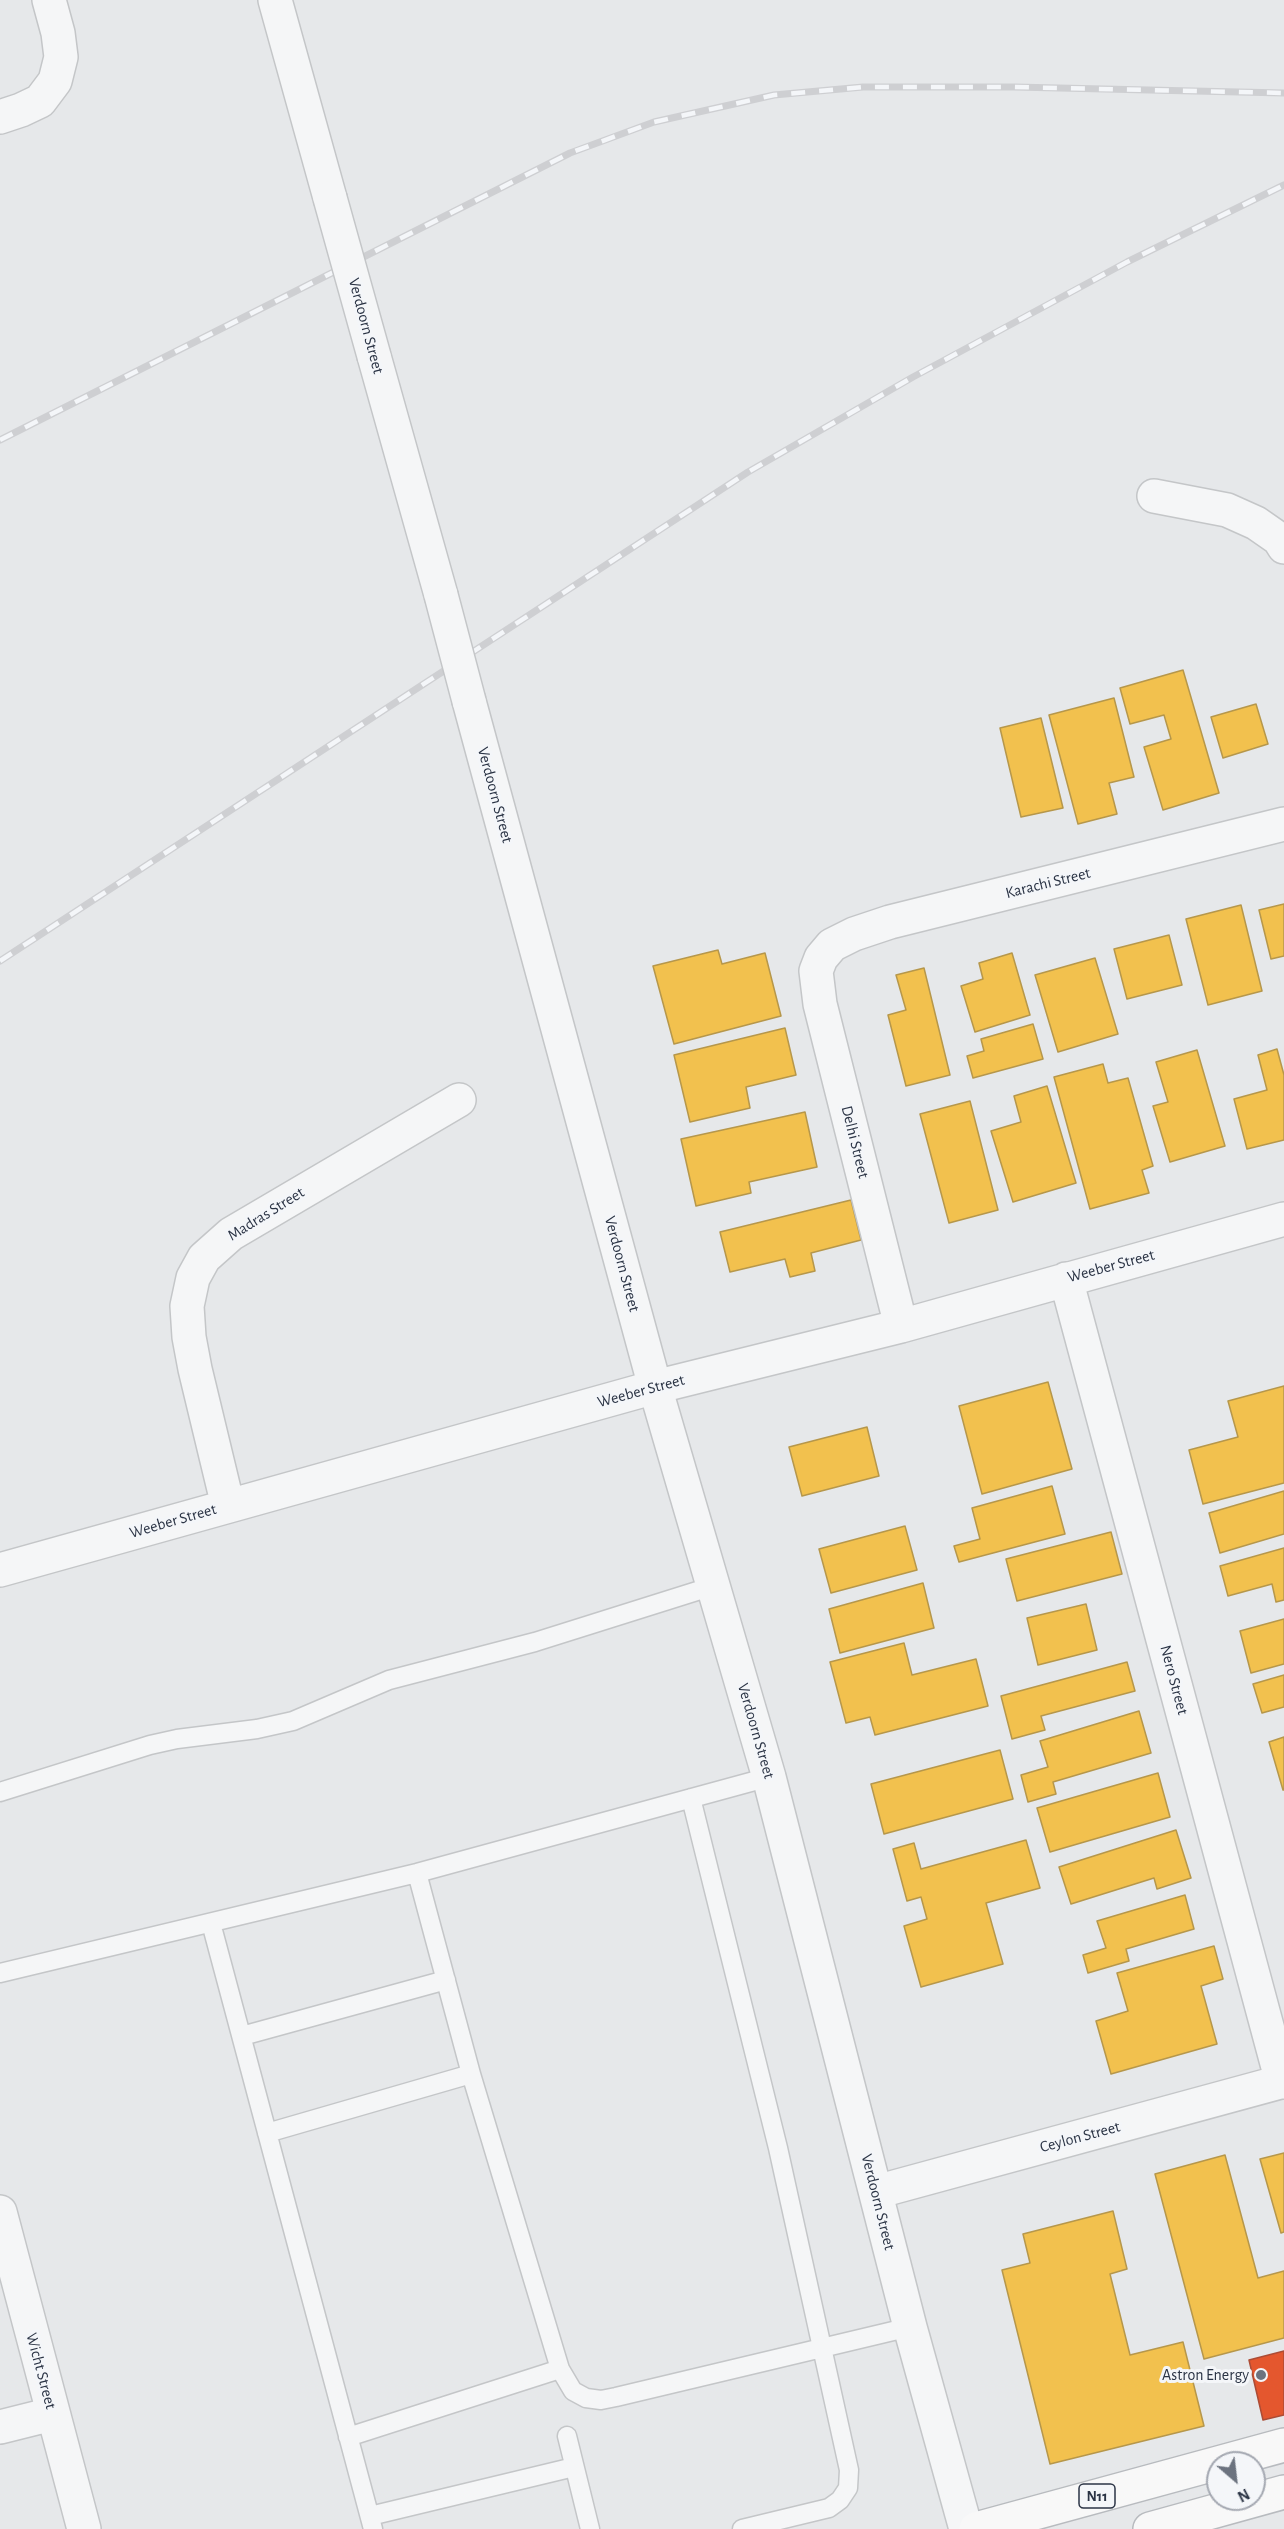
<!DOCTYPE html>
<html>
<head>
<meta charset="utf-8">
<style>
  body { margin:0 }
  #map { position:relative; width:1284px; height:2529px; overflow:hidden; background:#e6e8ea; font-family:"Alegreya Sans",sans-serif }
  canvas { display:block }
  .north { position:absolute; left:1206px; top:2451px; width:60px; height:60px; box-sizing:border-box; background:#f4f6f9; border:2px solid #a4a8b1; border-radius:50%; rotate:152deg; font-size:16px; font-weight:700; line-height:24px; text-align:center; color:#2b3445 }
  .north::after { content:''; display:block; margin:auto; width:21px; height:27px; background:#6c737f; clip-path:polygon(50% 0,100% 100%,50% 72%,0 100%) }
</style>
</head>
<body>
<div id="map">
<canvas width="1284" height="2529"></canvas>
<div class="north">N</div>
</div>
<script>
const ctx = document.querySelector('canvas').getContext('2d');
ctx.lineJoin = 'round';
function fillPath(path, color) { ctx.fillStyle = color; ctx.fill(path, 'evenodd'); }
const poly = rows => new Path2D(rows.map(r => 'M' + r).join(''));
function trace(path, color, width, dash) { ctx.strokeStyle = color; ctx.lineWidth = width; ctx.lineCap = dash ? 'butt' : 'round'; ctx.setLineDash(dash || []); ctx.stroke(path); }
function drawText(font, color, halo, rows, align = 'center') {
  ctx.font = font + ' "Alegreya Sans",sans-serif'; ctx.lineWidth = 6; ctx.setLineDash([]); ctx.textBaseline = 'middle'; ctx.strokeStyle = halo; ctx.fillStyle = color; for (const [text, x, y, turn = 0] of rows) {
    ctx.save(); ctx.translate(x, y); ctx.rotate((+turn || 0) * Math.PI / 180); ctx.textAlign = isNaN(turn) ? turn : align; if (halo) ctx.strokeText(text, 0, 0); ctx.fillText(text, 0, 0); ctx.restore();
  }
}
const homes = poly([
  [1183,670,1219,793,1163,810,1144,747,1171,739,1164,715,1130,724,1120,688,1183,670],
  [1114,698,1134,777,1109,783,1117,814,1078,824,1049,715,1114,698],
  [1256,704,1268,744,1223,758,1211,717,1256,704],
  [1041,718,1063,808,1021,817,1000,728,1041,718],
  [1284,904,1284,956,1271,959,1259,910,1284,904],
  [1241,905,1262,991,1208,1005,1186,919,1241,905],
  [1169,935,1182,985,1127,999,1114,949,1169,935],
  [718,950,722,964,765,953,781,1016,674,1044,653,966,718,950],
  [1012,953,1030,1015,975,1032,961,986,983,979,979,963,1012,953],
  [1095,958,1118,1034,1058,1052,1035,975,1095,958],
  [924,968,950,1075,906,1086,888,1015,906,1010,896,975,924,968],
  [1033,1024,1043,1059,973,1078,967,1056,984,1051,981,1039,1033,1024],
  [785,1028,796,1075,746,1087,750,1108,690,1122,674,1055,785,1028],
  [1277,1049,1284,1075,1284,1140,1247,1149,1234,1099,1267,1090,1258,1055,1277,1049],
  [1197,1050,1225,1146,1170,1162,1153,1106,1168,1102,1156,1062,1197,1050],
  [1103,1064,1108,1083,1128,1078,1153,1166,1142,1170,1149,1193,1090,1209,1054,1077,1103,1064],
  [1047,1086,1076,1183,1013,1202,991,1131,1021,1122,1014,1096,1047,1086],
  [970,1101,998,1210,949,1223,920,1114,970,1101],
  [805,1112,817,1167,749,1182,751,1193,696,1206,681,1139,805,1112],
  [851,1200,861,1240,811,1253,815,1271,790,1277,785,1259,730,1272,720,1232,851,1200],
  [1048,1382,1072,1469,982,1494,959,1406,1048,1382],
  [1284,1386,1284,1483,1203,1504,1189,1450,1238,1437,1228,1401,1284,1386],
  [867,1427,879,1476,802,1496,789,1447,867,1427],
  [1052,1486,1065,1534,959,1562,954,1546,980,1539,972,1508,1052,1486],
  [1284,1491,1284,1534,1220,1553,1209,1513,1284,1491],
  [905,1526,917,1570,831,1593,819,1549,905,1526],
  [1111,1532,1122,1574,1017,1601,1006,1559,1111,1532],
  [1284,1548,1284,1600,1276,1602,1272,1584,1228,1596,1220,1566,1284,1548],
  [923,1583,934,1628,840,1653,829,1609,923,1583],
  [1086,1604,1097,1650,1038,1665,1027,1618,1086,1604],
  [1284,1619,1284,1664,1251,1673,1240,1631,1284,1619],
  [904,1643,912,1675,976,1659,988,1706,875,1735,870,1717,846,1723,830,1662,904,1643],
  [1127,1662,1135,1691,1041,1716,1045,1730,1012,1739,1001,1696,1127,1662],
  [1284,1675,1284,1707,1262,1713,1253,1684,1284,1675],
  [1139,1711,1151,1753,1053,1782,1056,1794,1028,1802,1021,1775,1048,1767,1040,1741,1139,1711],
  [1284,1737,1284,1790,1283,1790,1269,1742,1284,1737],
  [1000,1750,1013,1799,884,1834,871,1784,1000,1750],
  [1158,1773,1170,1817,1050,1852,1037,1808,1158,1773],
  [1176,1830,1191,1878,1157,1889,1154,1878,1071,1904,1059,1867,1176,1830],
  [1026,1840,1040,1888,986,1903,1003,1964,921,1987,904,1926,927,1919,921,1897,907,1901,893,1849,914,1843,921,1869,1026,1840],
  [1185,1895,1194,1929,1126,1949,1129,1961,1088,1973,1083,1955,1106,1948,1097,1921,1185,1895],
  [1214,1946,1223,1979,1201,1986,1217,2044,1111,2074,1096,2021,1128,2011,1117,1973,1214,1946],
  [1284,2153,1284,2232,1281,2233,1260,2159,1284,2153],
  [1225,2155,1258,2278,1284,2271,1284,2338,1204,2359,1155,2174,1225,2155],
  [1113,2211,1127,2269,1110,2274,1130,2355,1183,2342,1204,2426,1050,2464,1002,2270,1030,2263,1023,2234,1113,2211]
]);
const shops = poly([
  [1284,2351,1284,2415,1263,2420,1249,2360,1284,2351]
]);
const service = poly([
  [0,1792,150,1745,177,1739,257,1729,293,1721,389,1680,535,1642,713,1586],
  [691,1798,778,2148,849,2470,848,2488,840,2500,829,2508,742,2529],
  [417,1873,471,2074,560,2369,573,2391,586,2398,601,2400,616,2397,910,2327],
  [211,1923,373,2529],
  [0,1973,417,1873,769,1777],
  [242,2036,446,1980],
  [267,2133,471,2074],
  [567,2436,590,2529],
  [348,2437,560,2369],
  [370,2516,574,2467]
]);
const minor = poly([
  [0,117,21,110,40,101,55,81,61,57,58,33,49,0],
  [1154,496,1227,510,1256,523,1279,539,1284,547],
  [1066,1279,1282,2082],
  [901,1326,820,1004,816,971,821,958,832,945,854,934,890,922,1284,824],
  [228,1506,195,1369,189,1337,187,1306,193,1278,204,1258,231,1234,459,1100],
  [0,1570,655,1387,901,1326,1284,1219],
  [876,2192,1284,2081],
  [0,2212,84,2529],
  [0,2427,52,2414]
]);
const tertiary = poly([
  [275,0,330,198],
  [374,356,441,595],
  [469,701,655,1387,769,1777,910,2327,966,2529]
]);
const trunk = poly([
  [1218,2463,1284,2445],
  [976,2529,1218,2463],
  [1150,2529,1284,2492]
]);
const rail = poly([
  [0,440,570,153,654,122,774,95,863,87,1014,87,1284,93],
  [0,961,748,472,913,377,1127,262,1284,185]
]);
const tertiaryBridge = poly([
  [330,198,374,356],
  [441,595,469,701]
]);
const markers = [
  [1261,2375,6,"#6c737f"]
];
const shields = [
  [1097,2496,36]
];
const shieldNames = [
  ["N11",1097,2496]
];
const streetNames = [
  ["Verdoorn Street",366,326,75],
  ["Verdoorn Street",495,795,75],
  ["Karachi Street",1048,883,-14],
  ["Delhi Street",855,1142,76],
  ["Madras Street",266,1214,-32],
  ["Verdoorn Street",622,1264,75],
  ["Weeber Street",1111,1266,-15],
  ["Weeber Street",641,1391,-15],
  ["Weeber Street",173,1521,-16],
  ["Nero Street",1174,1680,75],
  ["Verdoorn Street",756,1731,74],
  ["Ceylon Street",1080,2137,-15],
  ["Verdoorn Street",878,2202,76],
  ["Wicht Street",41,2371,75]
];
const poiNames = [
  ["Astron Energy",1249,2375]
];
fillPath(homes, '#f2c14e');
trace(homes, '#b6974b', 1.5);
fillPath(shops, '#e4572e');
trace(shops, '#ac4c35', 1.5);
trace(service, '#c4c6c8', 21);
trace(minor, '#c4c6c8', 36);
trace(tertiary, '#c4c6c8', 36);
trace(trunk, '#b8bbbf', 36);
trace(service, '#f5f6f7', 18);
trace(minor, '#f5f6f7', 33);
trace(tertiary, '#f5f6f7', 33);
trace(trunk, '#f8f8f8', 33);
trace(rail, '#cecfd2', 7);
trace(rail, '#f4f6f9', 4.5, [14]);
trace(tertiaryBridge, '#c4c6c8', 36, []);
trace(tertiaryBridge, '#f5f6f7', 33);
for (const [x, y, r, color] of markers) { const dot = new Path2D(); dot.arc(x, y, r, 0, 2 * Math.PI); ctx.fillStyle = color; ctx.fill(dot); trace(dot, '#f4f6f9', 2); }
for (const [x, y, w] of shields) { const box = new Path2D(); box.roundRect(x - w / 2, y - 12, w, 24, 4.5); ctx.fillStyle = '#f4f6f9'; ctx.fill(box); trace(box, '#2b3445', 1.5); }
drawText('bold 15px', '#2b3445', null, shieldNames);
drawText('16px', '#2b3445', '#f4f6f9', streetNames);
drawText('16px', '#2b3445', '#f4f6f9', poiNames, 'right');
</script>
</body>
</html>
